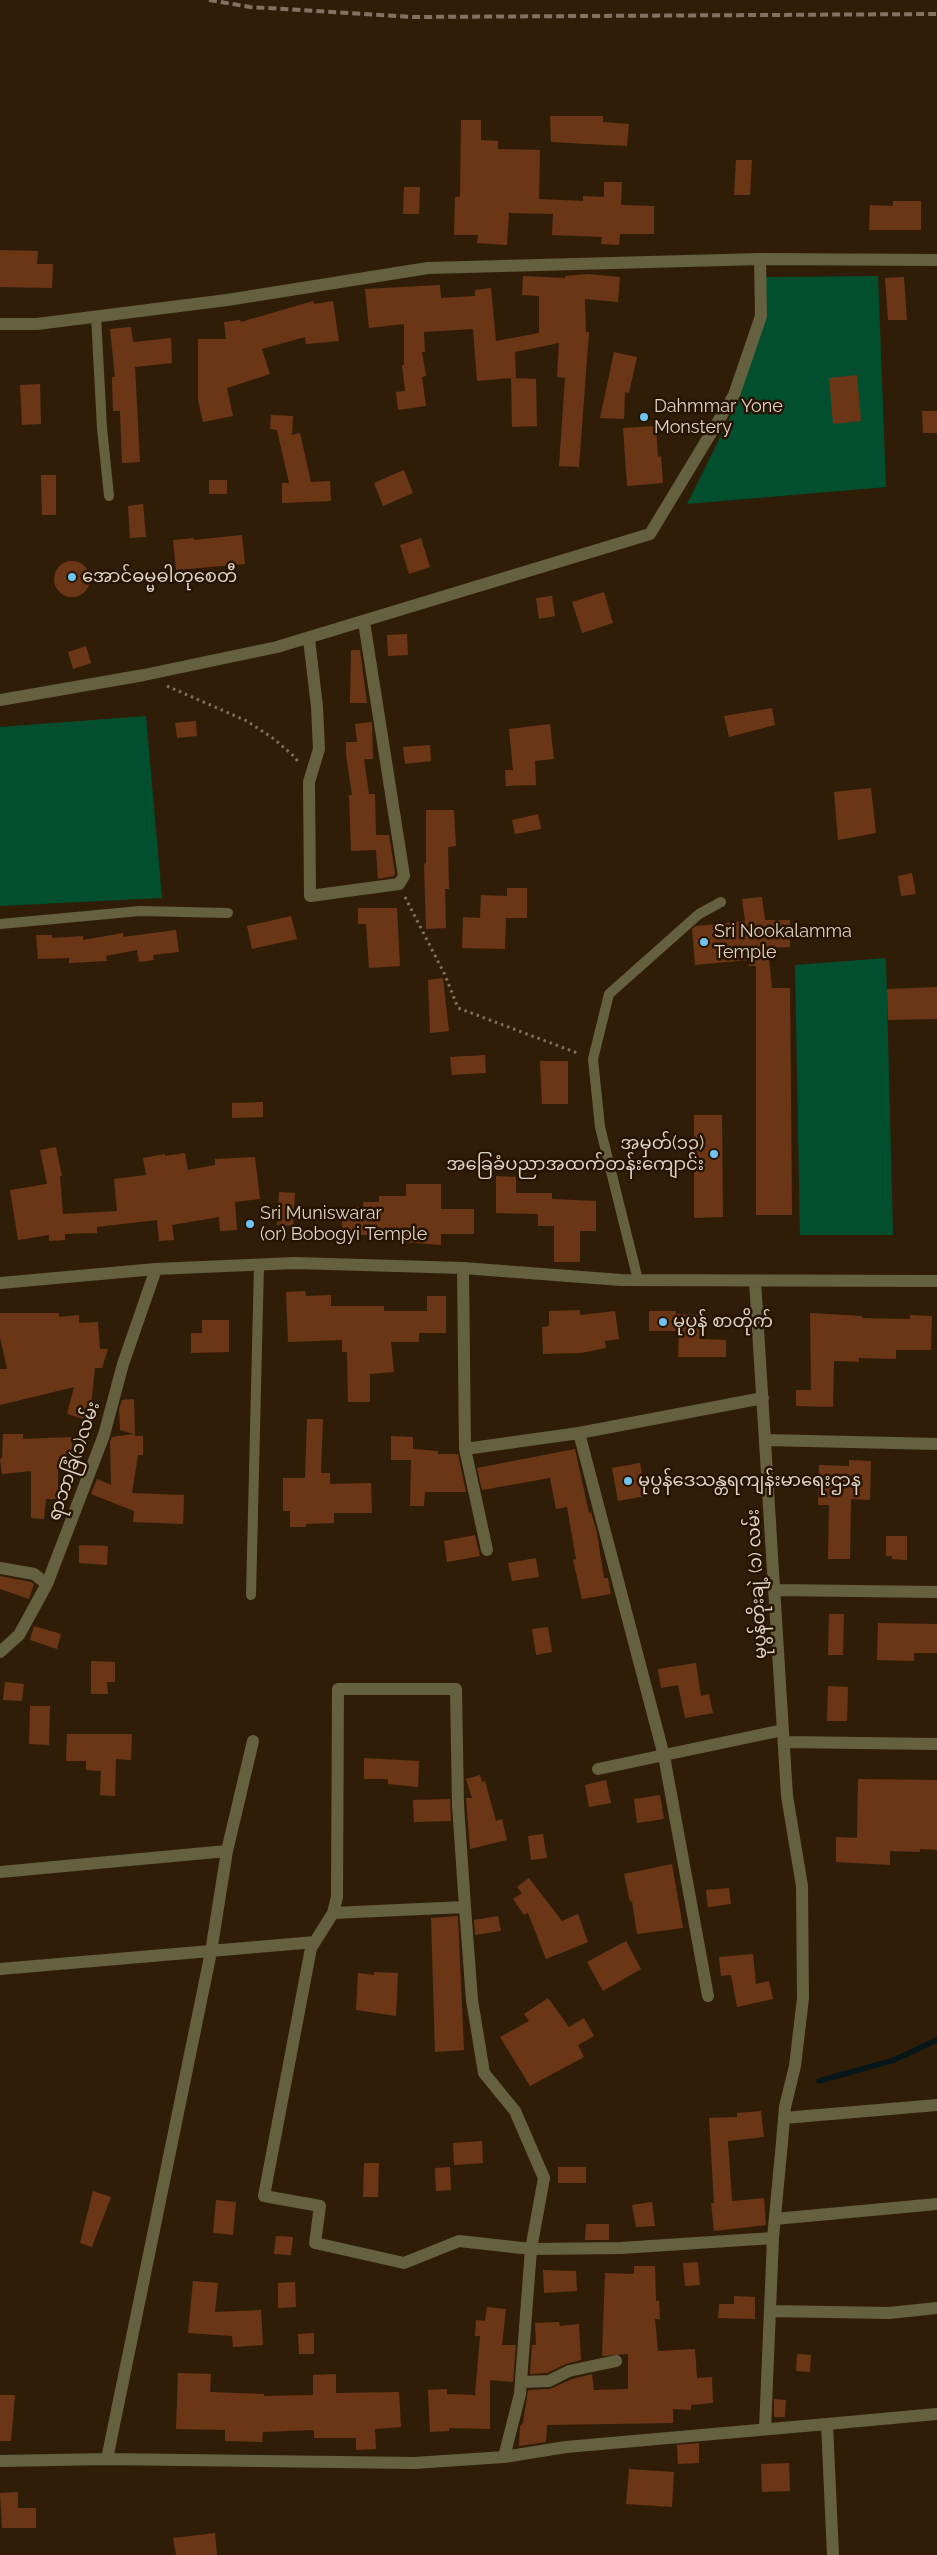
<!DOCTYPE html>
<html>
<head>
<meta charset="utf-8">
<style>
  body { margin:0 }
  canvas { display:block; background:#301d08 }
</style>
</head>
<body>
<canvas width="937" height="2555"></canvas>
<script>
const ctx = document.querySelector('canvas').getContext('2d');
ctx.lineJoin = 'round';
function fillPath(path, color) { ctx.fillStyle = color; ctx.fill(path, 'evenodd'); }
const poly = rows => new Path2D(rows.map(r => 'M' + r).join(''));
function trace(path, color, width, dash) { ctx.strokeStyle = color; ctx.lineWidth = width; ctx.lineCap = dash ? 'butt' : 'round'; ctx.setLineDash(dash || []); ctx.stroke(path); }
function drawText(font, color, halo, rows, align = 'center') {
  ctx.font = font + ' Raleway,"Noto Sans Myanmar",sans-serif'; ctx.lineWidth = 5; ctx.setLineDash([]); ctx.textBaseline = 'middle'; ctx.strokeStyle = halo; ctx.fillStyle = color; for (const [text, x, y, turn = 0] of rows) {
    ctx.save(); ctx.translate(x, y); ctx.rotate((+turn || 0) * Math.PI / 180); ctx.textAlign = isNaN(turn) ? turn : align; if (halo) ctx.strokeText(text, 0, 0); ctx.fillText(text, 0, 0); ctx.restore();
  }
}
const green = poly([
  [878,276,886,487,687,504,738,401,764,321,766,277],
  [146,716,162,898,0,906,0,727],
  [886,958,893,1235,800,1235,795,965]
]);
const stream = poly([
  [819,2081,894,2060,937,2040]
]);
const building = poly([
  [550,116,603,116,603,122,629,124,627,146,551,142],
  [461,120,481,120,481,140,498,141,498,149,540,150,539,199,583,201,583,196,604,197,604,182,622,182,621,205,654,206,654,234,620,234,619,245,601,244,602,237,552,235,553,214,509,213,507,245,477,243,478,235,454,235,455,197,460,197],
  [736,160,752,160,750,195,734,195],
  [404,187,420,187,419,214,403,214],
  [893,201,921,201,921,230,869,230,870,205,893,206],
  [0,250,38,251,37,264,53,264,52,288,0,287],
  [588,274,620,277,618,302,585,299,586,332,589,332,579,467,559,466,565,378,557,377,559,343,515,352,516,378,511,378,536,379,537,426,512,427,511,378,477,381,473,329,424,332,425,352,422,352,426,376,422,377,426,406,398,410,396,392,405,391,402,365,404,365,404,324,369,328,365,289,440,285,441,298,475,296,475,290,491,288,496,341,539,333,539,296,522,295,523,276,565,278,565,276],
  [904,277,907,320,888,320,885,278],
  [313,301,314,304,333,301,339,341,306,344,305,337,262,349,270,374,227,388,233,416,203,422,198,400,198,339,226,339,224,322,240,320,241,322],
  [131,327,133,342,171,338,172,363,135,367,140,462,122,463,120,411,113,411,112,377,115,377,110,329],
  [614,352,637,357,629,393,625,392,624,419,600,418],
  [857,375,861,421,833,424,829,378],
  [40,384,41,424,22,425,20,385],
  [922,411,937,411,937,433,923,433],
  [271,415,293,416,292,435,300,433,311,482,330,481,331,501,282,503,282,483,289,483,277,430,270,429],
  [656,426,658,457,661,456,663,483,627,486,623,428],
  [404,470,413,493,383,506,374,483],
  [41,475,56,475,56,515,42,515],
  [209,480,227,480,227,494,209,494],
  [143,504,146,537,130,538,128,506],
  [242,535,245,564,176,570,173,540,194,538,194,540],
  [421,538,430,567,409,574,400,545],
  '54 579a18 18 0 1 1 36 0a18 18 0 1 1-36 0Z',
  [604,592,613,623,582,633,572,602],
  [552,596,555,616,539,619,536,598],
  [407,634,408,655,388,656,387,635],
  [86,646,91,663,73,669,68,652],
  [351,650,360,650,367,703,350,703],
  [772,708,775,725,729,737,724,716],
  [196,721,197,736,177,738,175,723],
  [372,722,373,759,364,759,369,794,375,794,376,835,389,835,395,873,394,876,378,879,376,850,351,851,349,795,352,795,346,755,346,742,357,742,355,724],
  [550,724,554,759,535,761,536,785,506,786,505,770,513,770,509,729],
  [430,745,431,761,405,764,403,747],
  [871,788,876,833,838,840,834,792],
  [426,810,454,810,456,846,448,847,449,889,445,889,446,928,426,929,424,864,426,863],
  [538,814,541,829,515,834,512,820],
  [912,873,916,894,901,896,898,876],
  [507,888,527,888,527,918,506,918,505,949,462,948,463,917,480,918,481,895,507,896],
  [762,897,765,920,790,920,790,947,768,948,772,988,790,988,792,1215,756,1215,756,966,749,966,749,960,695,965,692,929,696,926,745,921,742,899],
  [358,908,397,908,400,966,369,968,366,924,358,924],
  [291,916,297,939,252,949,247,926],
  [176,930,179,952,153,955,154,960,139,962,137,950,106,956,107,961,69,963,69,958,38,959,36,935,52,935,52,938,83,936,83,940,123,933,123,937],
  [443,978,449,1031,430,1033,428,980],
  [937,987,937,1019,888,1020,887,989],
  [485,1055,486,1073,452,1075,450,1057],
  [540,1061,568,1061,568,1104,542,1104],
  [263,1102,263,1117,232,1118,232,1103],
  [694,1115,722,1115,723,1217,694,1218],
  [56,1147,62,1176,60,1176,63,1214,117,1211,114,1179,146,1175,143,1158,165,1154,165,1156,185,1153,188,1170,215,1165,215,1159,255,1157,260,1199,235,1202,237,1230,220,1231,219,1217,172,1225,174,1240,159,1241,157,1220,97,1227,97,1233,65,1234,65,1240,49,1241,49,1235,18,1240,10,1190,47,1184,40,1150],
  [496,1176,516,1177,516,1193,552,1193,552,1199,596,1201,596,1231,580,1231,580,1262,554,1262,554,1226,538,1226,538,1214,496,1213],
  [406,1184,441,1184,441,1209,474,1209,474,1234,441,1234,441,1245,403,1242,403,1239,378,1239,378,1235,342,1235,342,1207,363,1207,363,1202,379,1202,379,1196,406,1196],
  [279,1192,295,1193,293,1226,277,1225],
  [305,1291,306,1296,331,1295,331,1306,384,1306,384,1311,427,1311,427,1296,446,1296,446,1333,419,1333,419,1342,391,1342,394,1372,370,1374,370,1402,348,1402,347,1352,342,1352,342,1340,288,1342,286,1292],
  [580,1310,580,1315,615,1311,619,1339,605,1341,606,1348,581,1353,543,1354,542,1327,549,1326,549,1311],
  [649,1311,676,1311,676,1314,701,1315,699,1339,726,1340,726,1357,678,1357,679,1331,649,1331],
  [0,1313,59,1313,59,1317,79,1315,79,1323,98,1322,100,1349,108,1349,102,1368,95,1368,91,1406,87,1420,67,1414,74,1387,0,1405,0,1369,7,1369,0,1337],
  [810,1313,862,1316,862,1318,910,1319,910,1315,932,1316,931,1350,896,1350,896,1359,859,1358,859,1362,834,1361,833,1407,796,1406,796,1390,811,1390],
  [202,1320,229,1320,229,1352,191,1353,191,1333,202,1333],
  [134,1399,135,1436,143,1436,143,1455,138,1455,132,1493,184,1495,183,1524,133,1522,134,1511,91,1494,97,1479,111,1485,110,1442,112,1437,134,1434,120,1430,119,1409,122,1400],
  [307,1419,323,1419,321,1473,330,1473,330,1484,371,1483,372,1513,334,1513,334,1523,306,1524,306,1527,290,1527,290,1511,283,1511,283,1478,305,1478],
  [3,1434,23,1434,23,1439,72,1437,73,1461,58,1461,58,1499,46,1499,44,1519,31,1518,31,1471,2,1474,0,1459,2,1458],
  [391,1436,413,1437,413,1449,438,1451,438,1454,458,1454,466,1492,425,1492,424,1506,410,1506,411,1460,391,1460],
  [575,1449,589,1513,591,1512,597,1533,604,1578,608,1578,611,1594,582,1599,573,1560,576,1559,567,1507,556,1509,550,1478,482,1490,477,1468],
  [849,1460,871,1461,870,1500,851,1499,850,1559,828,1559,829,1505,818,1505,819,1465,849,1466],
  [640,1463,646,1496,618,1501,612,1468],
  [475,1535,480,1556,447,1562,444,1541],
  [886,1536,907,1536,907,1560,892,1559,892,1556,886,1556],
  [79,1545,108,1546,107,1565,79,1563],
  [536,1558,539,1577,512,1581,508,1563],
  [0,1576,31,1582,34,1584,29,1599,0,1589],
  [829,1614,844,1614,843,1655,828,1655],
  [878,1623,937,1624,937,1653,914,1653,914,1661,877,1660],
  [34,1626,61,1634,57,1649,30,1640],
  [548,1627,552,1652,536,1655,532,1629],
  [91,1661,115,1662,115,1682,107,1682,108,1694,91,1694],
  [696,1663,701,1696,709,1694,713,1713,685,1718,678,1685,661,1688,658,1669],
  [5,1682,24,1684,22,1701,3,1700],
  [828,1686,848,1687,847,1721,827,1721],
  [30,1706,50,1706,49,1745,29,1744],
  [67,1734,132,1734,131,1760,116,1759,115,1796,100,1795,101,1771,86,1770,86,1761,66,1761],
  [364,1758,419,1761,418,1787,388,1784,388,1779,364,1779],
  [480,1775,482,1782,485,1781,496,1821,502,1819,507,1840,470,1849,466,1798,472,1798,466,1779],
  [858,1779,937,1780,937,1850,920,1849,920,1852,890,1851,890,1865,836,1862,836,1837,857,1838],
  [606,1780,611,1803,589,1807,585,1785],
  [660,1795,664,1819,637,1823,634,1799],
  [450,1799,451,1821,414,1822,413,1800],
  [543,1834,547,1858,531,1860,528,1836],
  [672,1864,683,1928,637,1934,632,1901,630,1902,624,1874],
  [529,1878,562,1921,578,1914,588,1942,546,1959,528,1913,524,1915,513,1899,522,1893,517,1887],
  [729,1888,731,1904,708,1907,706,1890],
  [458,1916,464,2050,435,2052,431,1918],
  [498,1916,501,1931,475,1935,474,1920],
  [626,1941,641,1969,603,1991,587,1962],
  [753,1954,756,1984,769,1981,773,1999,737,2007,731,1975,721,1976,719,1957],
  [374,1972,398,1973,396,2016,356,2010,358,1973,374,1975],
  [548,1998,569,2027,584,2018,594,2036,578,2045,584,2057,530,2086,500,2037,529,2021,524,2014],
  [761,2111,764,2137,728,2141,732,2201,764,2198,766,2225,714,2231,711,2203,714,2203,709,2118,737,2117,737,2113],
  [482,2141,483,2163,454,2165,453,2143],
  [364,2163,379,2163,378,2197,363,2197],
  [450,2167,451,2190,436,2191,435,2168],
  [558,2167,586,2167,586,2183,558,2183],
  [93,2191,111,2197,92,2247,80,2243],
  [216,2200,236,2202,233,2235,213,2233],
  [652,2202,655,2226,636,2227,632,2205],
  [586,2224,609,2224,609,2240,585,2240],
  [276,2236,293,2237,291,2255,274,2254],
  [698,2262,700,2285,685,2286,683,2263],
  [634,2266,655,2266,656,2301,659,2301,660,2319,655,2319,658,2351,695,2349,697,2378,712,2377,713,2403,691,2405,691,2410,673,2409,673,2423,547,2425,546,2442,519,2446,520,2426,523,2423,528,2390,550,2389,572,2379,592,2374,594,2390,628,2389,628,2354,602,2356,605,2273,634,2274],
  [543,2270,576,2271,577,2291,544,2293],
  [193,2281,218,2283,215,2312,261,2310,263,2345,233,2347,232,2336,188,2333],
  [295,2282,296,2307,278,2308,278,2283],
  [734,2296,755,2297,755,2319,718,2318,719,2304,734,2304],
  [487,2307,506,2309,502,2345,516,2345,513,2382,490,2380,490,2429,449,2428,449,2431,430,2432,428,2390,447,2389,447,2394,475,2395,480,2336,475,2336,476,2320,485,2321],
  [559,2322,560,2326,579,2324,581,2360,566,2364,547,2373,530,2374,532,2345,536,2345,535,2323],
  [314,2333,314,2354,299,2354,298,2334],
  [797,2354,811,2355,810,2372,796,2371],
  [178,2373,211,2374,210,2392,264,2394,264,2396,313,2395,313,2375,336,2374,336,2393,399,2392,401,2427,375,2429,376,2449,356,2450,356,2438,314,2438,314,2430,263,2432,262,2442,225,2441,225,2430,176,2429],
  [0,2395,15,2395,11,2441,0,2441],
  [774,2399,786,2400,785,2417,774,2417],
  [699,2443,699,2463,678,2464,677,2445],
  [789,2463,790,2491,762,2492,761,2464],
  [629,2469,674,2472,672,2507,626,2504],
  [18,2492,18,2508,36,2508,36,2528,2,2528,0,2493],
  [215,2533,217,2555,176,2555,173,2538]
]);
const path = poly([
  [167,686,247,721,274,739,295,757,298,762],
  [405,897,445,975,458,1008,580,1054]
]);
const lane = poly([
  [96,316,102,428,109,496],
  [0,924,140,911,228,913],
  [638,1280,600,1127,593,1059,609,994,699,914,721,902],
  [251,1595,259,1265]
]);
const street = poly([
  [0,324,37,324,227,300,428,268,760,259,937,260],
  [309,639,317,707,319,749,309,782,310,896,399,884,404,876,364,622],
  [0,700,144,675,277,647,650,534,734,395,761,316,760,259],
  [463,1268,465,1449,487,1550],
  [755,1281,787,1796,802,1886,803,1998,795,2066,785,2107,782,2142,773,2238,765,2429],
  [0,1283,156,1269,295,1263,463,1268,621,1280,937,1281],
  [766,1440,937,1444],
  [465,1449,579,1433],
  [0,1568,34,1574,47,1584],
  [776,1590,937,1592],
  [0,1652,19,1635,47,1584,104,1435,123,1364,156,1269],
  [784,1742,937,1744],
  [598,1769,783,1730],
  [0,1872,227,1851],
  [333,1913,465,1907],
  [0,1969,315,1942],
  [708,1996,664,1756,579,1433,763,1398],
  [784,2118,937,2105],
  [775,2219,937,2204],
  [770,2311,889,2313,937,2308],
  [521,2382,549,2381,569,2371,616,2361],
  [827,2424,937,2414],
  [504,2457,520,2394,531,2249,544,2178,515,2111,484,2073,472,2000,465,1907,458,1805,456,1689,338,1689,337,1897,333,1913,311,1948,264,2196,320,2206,315,2243,404,2263,459,2241,531,2249,621,2248,773,2238],
  [107,2459,211,1952,227,1851,253,1741],
  [0,2461,107,2459,414,2463,504,2457,566,2447,827,2424,833,2555]
]);
const rail = poly([
  [209,0,250,7,414,17,937,14]
]);
const markers = [
  [644,417,5,"#70c2f4"],
  [72,577,5,"#70c2f4"],
  [704,942,5,"#70c2f4"],
  [714,1154,5,"#70c2f4"],
  [250,1224,5,"#70c2f4"],
  [663,1322,5,"#70c2f4"],
  [628,1481,5,"#70c2f4"]
];
const poiNames = [
  ["Dahmmar Yone",654,407],
  ["Monstery",654,428],
  ["အောင်ဓမ္မဓါတုစေတီ",82,577],
  ["Sri Nookalamma",714,932],
  ["Temple",714,953],
  ["အမှတ်(၁၃)",704,1144,"right"],
  ["အခြေခံပညာအထက်တန်းကျောင်း",704,1165,"right"],
  ["Sri Muniswarar",260,1214],
  ["(or) Bobogyi Temple",260,1235],
  ["မုပွန် စာတိုက်",673,1322],
  ["မုပွန်ဒေသန္တရကျန်းမာရေးဌာန",638,1481]
];
const streetNames = [
  ["ရာဘာခြံ(၁)လမ်း",74,1461,-71],
  ["မုပွန်တိုးချဲ့ (၁) လမ်း",757,1584,-93]
];
fillPath(green, '#024f30');
trace(stream, '#071619', 5.5);
fillPath(building, '#6b3616');
trace(path, '#7f6f5e', 3, [2.5, 4]);
trace(lane, '#656140', 10);
trace(street, '#656140', 12);
trace(rail, '#827261', 4, [8, 4]);
for (const [x, y, r, color] of markers) { const dot = new Path2D(); dot.arc(x, y, r, 0, 2 * Math.PI); ctx.fillStyle = color; ctx.fill(dot); trace(dot, '#261401', 2); }
drawText('18px', '#ded2c6', '#261401', poiNames, 'left');
drawText('18px', '#ded2c6', '#261401', streetNames);
</script>
</body>
</html>
